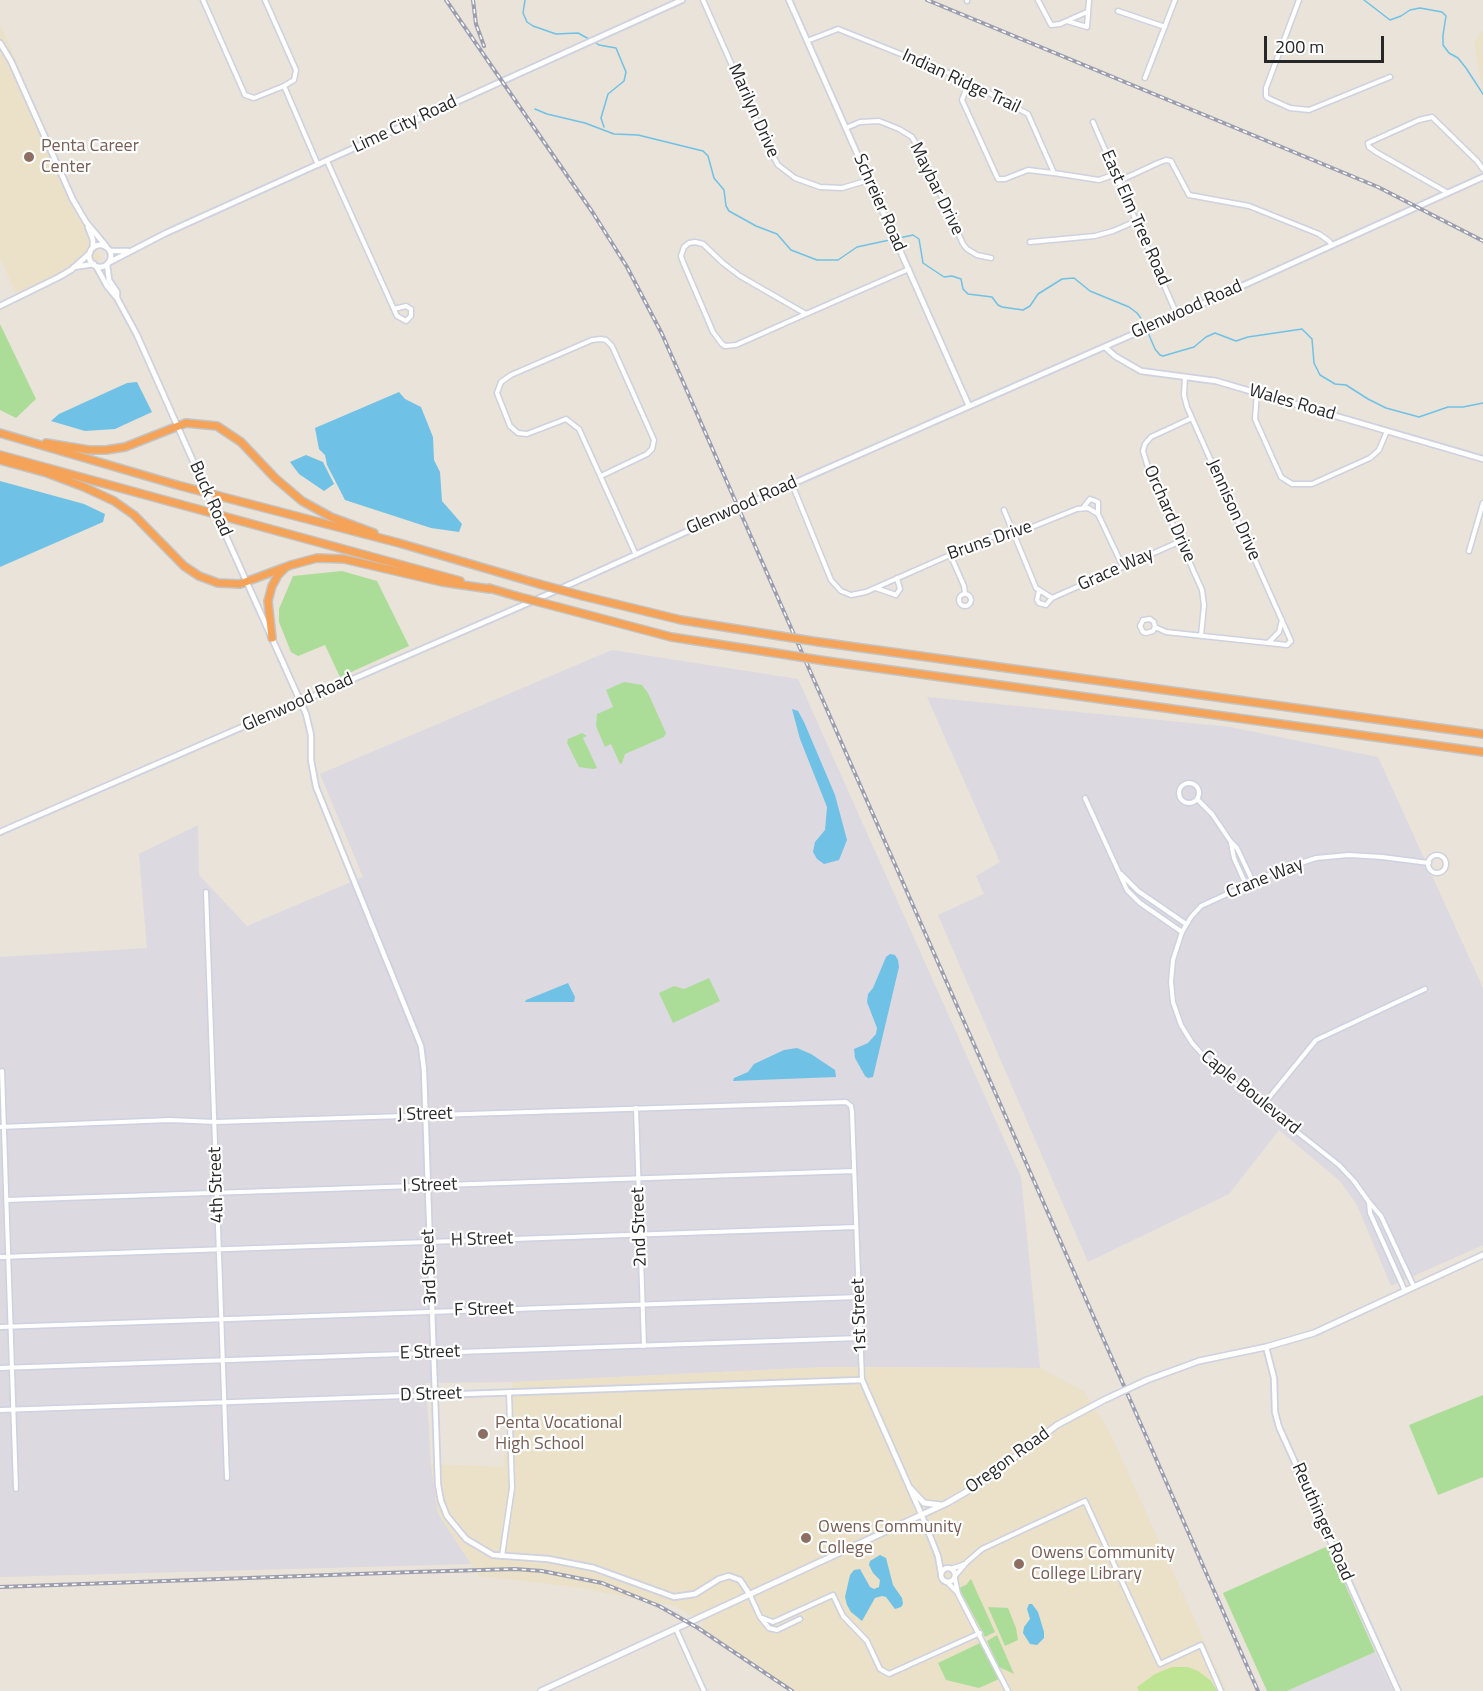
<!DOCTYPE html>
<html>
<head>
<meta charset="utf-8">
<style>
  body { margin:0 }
  #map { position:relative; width:1483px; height:1691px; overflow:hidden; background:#e9e3d9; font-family:"Titillium Web",sans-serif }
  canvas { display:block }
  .scale { position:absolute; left:1264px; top:36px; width:120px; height:27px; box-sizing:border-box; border:3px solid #272727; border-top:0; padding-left:8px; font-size:18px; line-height:21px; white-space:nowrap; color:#272727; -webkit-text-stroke:4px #fff; paint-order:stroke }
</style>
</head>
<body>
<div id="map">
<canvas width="1483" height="1691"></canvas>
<div class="scale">200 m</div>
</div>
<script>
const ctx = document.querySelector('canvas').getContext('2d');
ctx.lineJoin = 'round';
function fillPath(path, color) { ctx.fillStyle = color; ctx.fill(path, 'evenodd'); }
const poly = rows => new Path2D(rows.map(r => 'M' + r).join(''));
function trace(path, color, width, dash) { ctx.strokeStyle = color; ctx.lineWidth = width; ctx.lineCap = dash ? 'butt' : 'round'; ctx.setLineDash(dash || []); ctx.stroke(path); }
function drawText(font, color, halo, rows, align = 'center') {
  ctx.font = font + ' "Titillium Web",sans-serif'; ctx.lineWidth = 4.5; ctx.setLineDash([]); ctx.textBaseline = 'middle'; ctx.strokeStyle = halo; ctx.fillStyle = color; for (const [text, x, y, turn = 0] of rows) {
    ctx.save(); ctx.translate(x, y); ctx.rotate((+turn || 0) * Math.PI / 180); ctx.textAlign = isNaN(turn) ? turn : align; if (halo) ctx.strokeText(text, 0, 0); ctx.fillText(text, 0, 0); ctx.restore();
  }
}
const industrial = poly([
  [612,650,798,679,1021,1177,1040,1368,825,1367,513,1382,426,1383,431,1464,438,1513,471,1564,0,1577,0,957,147,948,139,854,198,825,199,875,247,926,363,877,320,774],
  [927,697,1230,727,1378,757,1483,988,1483,1245,1391,1286,1357,1205,1340,1181,1279,1130,1229,1194,1088,1262,938,915,984,894,976,876,1000,862],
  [1375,1652,1393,1691,1287,1691]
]);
const education = poly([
  [0,24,101,259,17,296,0,257],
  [1483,31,1483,90,1474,42],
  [825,1367,1040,1368,1084,1391,1110,1433,1227,1691,789,1691,700,1626,705,1623,675,1606,575,1587,479,1576,438,1513,431,1464,503,1467,513,1382]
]);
const green = poly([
  [0,324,36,399,16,418,0,410],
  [342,571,377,581,409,646,340,677,325,645,298,656,291,652,279,622,279,609,293,576],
  [624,682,642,685,648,693,666,733,664,737,625,754,622,763,620,764,611,744,605,747,596,726,597,714,613,707,606,690],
  [582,733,587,736,583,738,597,768,593,769,579,767,567,743,568,739],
  [709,978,720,1001,673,1023,659,993,674,986,684,989],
  [1483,1395,1483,1477,1438,1495,1409,1425],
  [1328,1546,1375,1652,1287,1691,1267,1691,1223,1593],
  [971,1579,995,1632,985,1637,959,1588,966,1585],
  [988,1607,1008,1608,1016,1628,1018,1640,1005,1646],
  [997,1635,1014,1674,999,1667,987,1641],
  [982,1642,999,1679,979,1688,946,1680,938,1663]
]);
const pitch = poly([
  [1172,1667,1188,1667,1198,1671,1211,1681,1217,1691,1139,1691,1137,1687,1155,1674]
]);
const water = poly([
  [137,382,152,412,115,429,85,431,51,421,59,414,127,383],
  [399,392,405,399,421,407,433,437,434,460,440,472,442,501,462,524,459,532,431,528,345,500,327,465,325,455,319,449,315,428],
  [306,455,323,462,334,484,324,491,299,474,290,462],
  [0,481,84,504,105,514,103,522,0,567],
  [792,709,798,711,804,722,835,795,847,840,839,860,824,864,817,859,813,852,815,842,825,830,827,807,800,739],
  [890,954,895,955,898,960,899,967,873,1077,868,1078,865,1076,855,1058,854,1049,868,1043,876,1034,877,1028,867,1002,868,994,873,988,886,957],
  [568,983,575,997,574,1002,525,1002,526,1000],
  [797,1048,811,1054,835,1070,836,1077,733,1081,734,1078,748,1072,754,1064,784,1050],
  [880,1555,886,1558,893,1585,902,1598,903,1604,901,1607,895,1609,886,1597,882,1596,875,1598,862,1621,851,1612,847,1605,845,1597,850,1575,854,1570,860,1569,870,1587,874,1589,879,1587,880,1580,873,1573,869,1565,870,1561],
  [1029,1604,1032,1604,1038,1612,1044,1632,1044,1638,1037,1645,1030,1644,1023,1633,1024,1627,1030,1619,1027,1609]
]);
const stream = poly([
  [525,0,523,13,527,22,533,26,556,34,578,33,589,39],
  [1364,0,1390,20,1401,16,1410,10,1420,8,1442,12,1446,16,1443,35,1443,45,1449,53,1458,58,1466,68,1483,94],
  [593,41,599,45,616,48,626,72,624,81,608,94,601,118,604,127],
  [535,109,547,114,585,123,614,134,638,135,703,151,708,156,714,178,724,190,726,206,729,211,756,226,777,234,791,250,817,260,838,260,857,247,913,235,919,239,923,263,944,277,952,276,961,279,963,289,968,294,992,297,998,305,1002,307,1023,310,1030,306,1038,294,1062,279,1074,278,1090,291,1129,307,1137,313,1143,321,1155,349,1160,355,1163,356,1194,347,1206,337,1215,333,1236,341,1248,337,1302,329,1312,339,1314,363,1320,375,1335,384,1346,385,1368,399,1386,408,1419,417,1448,407,1463,407,1483,403]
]);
const minor = poly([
  [203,0,245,95,254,98,284,86],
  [265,0,296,70,294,80,284,86,318,165],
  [703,0,769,149,778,165,795,178,820,187,842,188,869,180],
  [967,0,967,1],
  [1038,0,1051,25,1060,24,1087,12],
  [1299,0,1266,88,1266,96,1268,98,1290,108,1309,110,1390,77],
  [1118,11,1165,27],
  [1067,21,1087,27,1089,0],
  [807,41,838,29,961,78,1028,114,1054,173,1099,180,1116,174],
  [1145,78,1175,0],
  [969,82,962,100,998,179,1005,179,1028,170,1053,173],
  [1093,122,1177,315],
  [846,128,860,122,879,121,899,129,912,137,924,158,963,244,967,249,977,255,991,258],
  [327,161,397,316,406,321,411,316,411,309,406,306,394,309],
  [1119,181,1158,163,1166,160,1171,161,1189,195,1249,206,1319,234,1329,241,1332,245],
  [1448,193,1376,152,1369,147,1368,143,1419,120,1432,117,1477,161,1483,169],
  [695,242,703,244,723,263,740,276,806,314,736,345,725,346,722,344,713,332,683,262,681,256,684,247,689,243,695,242],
  [1030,242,1095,236,1113,231,1136,221],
  [806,314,909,269],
  [1257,392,1255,419,1281,477,1292,484,1312,484,1370,458,1379,450,1387,431],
  [1192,418,1151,437,1145,444,1143,451,1149,471,1202,590,1204,605,1201,636],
  [601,476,647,454,652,449,654,440,612,346,606,340,601,339,592,340,511,375,501,382,497,393,510,426,518,433,527,434,566,419,579,429,636,555],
  [792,484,831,580,841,591,851,595,866,592,991,537,1032,527,1077,509,1088,508,1098,514],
  [1083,508,1090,499,1098,502,1098,514,1123,567],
  [1004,510,1036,588,1052,598],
  [1469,551,1483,503],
  [950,554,964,586,965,594],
  [876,588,896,595,900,589,897,578],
  [1039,591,1037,600,1039,603,1046,605,1052,598,1181,541],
  '959 600a6 6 0 1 1 12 0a6 6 0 1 1-12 0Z',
  [1155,627,1153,631,1146,633,1143,632,1140,626,1143,620,1150,619,1154,622,1155,627,1166,632,1287,645,1291,641,1187,407,1184,395,1185,377],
  [1268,643,1279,632,1282,620],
  '1179 793a10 10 0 1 1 20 0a10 10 0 1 1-20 0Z',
  [1085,798,1127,890,1140,903,1182,932],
  [1197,799,1212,814,1231,842,1237,848,1253,882],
  [1231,843,1234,858,1246,885],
  '1428 864a9 9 0 1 1 18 0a9 9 0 1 1-18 0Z',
  [1121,874,1138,891,1186,924],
  [206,892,227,1478],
  [2,1071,16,1489],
  [1263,1105,1316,1040,1425,989],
  [636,1108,644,1346],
  [0,1127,170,1120,215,1122,846,1102,851,1106,852,1112,862,1380],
  [6,1200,854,1171],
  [1369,1202,1354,1181,1339,1165,1212,1065,1192,1043,1181,1025,1173,1002,1171,982,1173,960,1182,932,1191,917,1201,906,1282,869,1316,858,1349,855,1382,857,1429,863],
  [0,1257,856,1227],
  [1405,1291,1370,1213,1369,1202,1381,1216,1414,1287],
  [0,1327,859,1297],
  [0,1368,860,1338],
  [0,1410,435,1395],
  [502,1556,512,1488,509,1392],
  [951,1569,965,1564],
  [955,1576,967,1562,982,1549,1085,1501,1160,1664,1201,1645,1221,1691],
  [955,1579,958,1594,1008,1691],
  [948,1583,958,1593],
  [750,1595,760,1617,769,1628,777,1630,800,1619],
  [760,1617,773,1622,778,1620,833,1595,843,1616,867,1641,880,1669,889,1674,980,1633],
  [676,1629,704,1691]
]);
const tertiary = poly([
  [789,0,969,406],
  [0,43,11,61,73,200,86,222,106,246],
  [88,227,93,240,93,248],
  '89 256a11 11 0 1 1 22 0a11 11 0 1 1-22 0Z',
  [110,251,128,251],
  [108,263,166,233,682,0],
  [107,264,109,280,117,292,117,298,137,335,197,470],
  [96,266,107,286,117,298],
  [74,267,94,264],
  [0,306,59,277,71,270,90,253],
  [1105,347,1115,356,1141,371,1216,381,1483,459],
  [226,536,306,714,311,735,311,760,316,787,421,1046,424,1070,438,1485,441,1501,447,1516,466,1539,493,1555,548,1559,594,1568,674,1597,695,1594,719,1579,729,1576,740,1580,750,1595],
  [0,832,533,601,792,484,1211,300,1483,177],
  [1266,1347,1274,1378,1275,1412,1279,1427,1398,1691],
  [435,1395,862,1380,922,1516,938,1556,941,1573],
  '941 1575a7 7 0 1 1 14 0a7 7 0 1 1-14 0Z'
]);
const secondary = poly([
  [1147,1380,1199,1361,1266,1347,1314,1333,1483,1255],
  [910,1488,924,1503,941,1505],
  [541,1691,947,1503,978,1485,1057,1425,1104,1400]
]);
const motorway = poly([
  [0,433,177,485,399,543,539,584],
  [46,443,89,450,106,450,125,447,186,423,217,426,241,442,275,478,302,501,331,517,374,533],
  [0,455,460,581],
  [0,460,47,473,84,487,114,501,134,515,184,566,199,576,218,583,240,584,291,565,317,558,344,559,442,582,490,589],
  [489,588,516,596],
  [583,596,681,620,780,636],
  [558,607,671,637,788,655],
  [272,638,268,601,272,586,278,575,285,568],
  [819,642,1483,734],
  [826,661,1483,752]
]);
const rail = poly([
  [446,0,593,213,627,267,662,334,1258,1691],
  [473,0,476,24,484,46],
  [927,0,1378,187,1483,241],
  [0,1587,413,1572,515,1569,542,1571,602,1583,659,1606,698,1628,792,1691]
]);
const tertiaryBridge = poly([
  [197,470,226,536]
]);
const secondaryBridge = poly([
  [1104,1400,1147,1380]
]);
const motorwayBridge = poly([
  [539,584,583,596],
  [516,596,558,607],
  [780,636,819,642],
  [788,655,826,661]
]);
const markers = [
  [29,157,6,"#8d6e63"],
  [483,1434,6,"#8d6e63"],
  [806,1538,6,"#8d6e63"],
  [1019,1564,6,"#8d6e63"]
];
const streetNames = [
  ["Indian Ridge Trail",961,82,25],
  ["Marilyn Drive",753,111,66],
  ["Lime City Road",405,125,-25],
  ["Maybar Drive",936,189,64],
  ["Schreier Road",879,203,66],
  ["East Elm Tree Road",1135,218,66],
  ["Glenwood Road",1187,310,-24],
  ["Wales Road",1292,403,16],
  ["Buck Road",210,499,66],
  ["Glenwood Road",742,506,-24],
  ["Jennison Drive",1233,510,66],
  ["Orchard Drive",1169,514,66],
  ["Bruns Drive",990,541,-19],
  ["Grace Way",1116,570,-24],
  ["Glenwood Road",298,703,-24],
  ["Crane Way",1265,879,-22],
  ["Caple Boulevard",1250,1093,39],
  ["J Street",425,1115,-2],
  ["4th Street",217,1185,-92],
  ["I Street",430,1186,-2],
  ["2nd Street",640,1227,-92],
  ["H Street",482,1240,-2],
  ["3rd Street",430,1267,-92],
  ["F Street",484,1310,-2],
  ["1st Street",860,1316,-92],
  ["E Street",430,1353,-2],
  ["D Street",431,1395,-2],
  ["Oregon Road",1008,1461,-36],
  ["Reuthinger Road",1322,1522,66]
];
const educationNames = [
  ["Penta Career",41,147],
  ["Center",41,168],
  ["Penta Vocational",495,1424],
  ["High School",495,1445],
  ["Owens Community",818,1528],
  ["College",818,1549],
  ["Owens Community",1031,1554],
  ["College Library",1031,1575]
];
fillPath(industrial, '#dcd9e1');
fillPath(education, '#eae1c8');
fillPath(green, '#acdd98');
fillPath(pitch, '#bee494');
fillPath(water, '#70c1e6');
trace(stream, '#70c1e6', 1.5);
trace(minor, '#ced1df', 7);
trace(tertiary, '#ced1df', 8);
trace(secondary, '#ced1df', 8);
trace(motorway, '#c3c3c3', 10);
trace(minor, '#fff', 4);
trace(tertiary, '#fff', 4.5);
trace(secondary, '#fff', 5);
trace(motorway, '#f4a359', 7);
trace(rail, '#9c9eb0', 4);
trace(rail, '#fff', 1.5, [4.5]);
trace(tertiaryBridge, '#ced1df', 8, []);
trace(secondaryBridge, '#ced1df', 8, []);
trace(motorwayBridge, '#c3c3c3', 10, []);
trace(tertiaryBridge, '#fff', 4.5);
trace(secondaryBridge, '#fff', 5);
trace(motorwayBridge, '#f4a359', 7);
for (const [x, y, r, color] of markers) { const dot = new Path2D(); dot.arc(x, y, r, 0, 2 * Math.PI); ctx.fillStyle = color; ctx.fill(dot); trace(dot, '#fff', 2); }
drawText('18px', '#272727', '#fff', streetNames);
drawText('18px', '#785e54', '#fff', educationNames, 'left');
</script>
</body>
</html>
